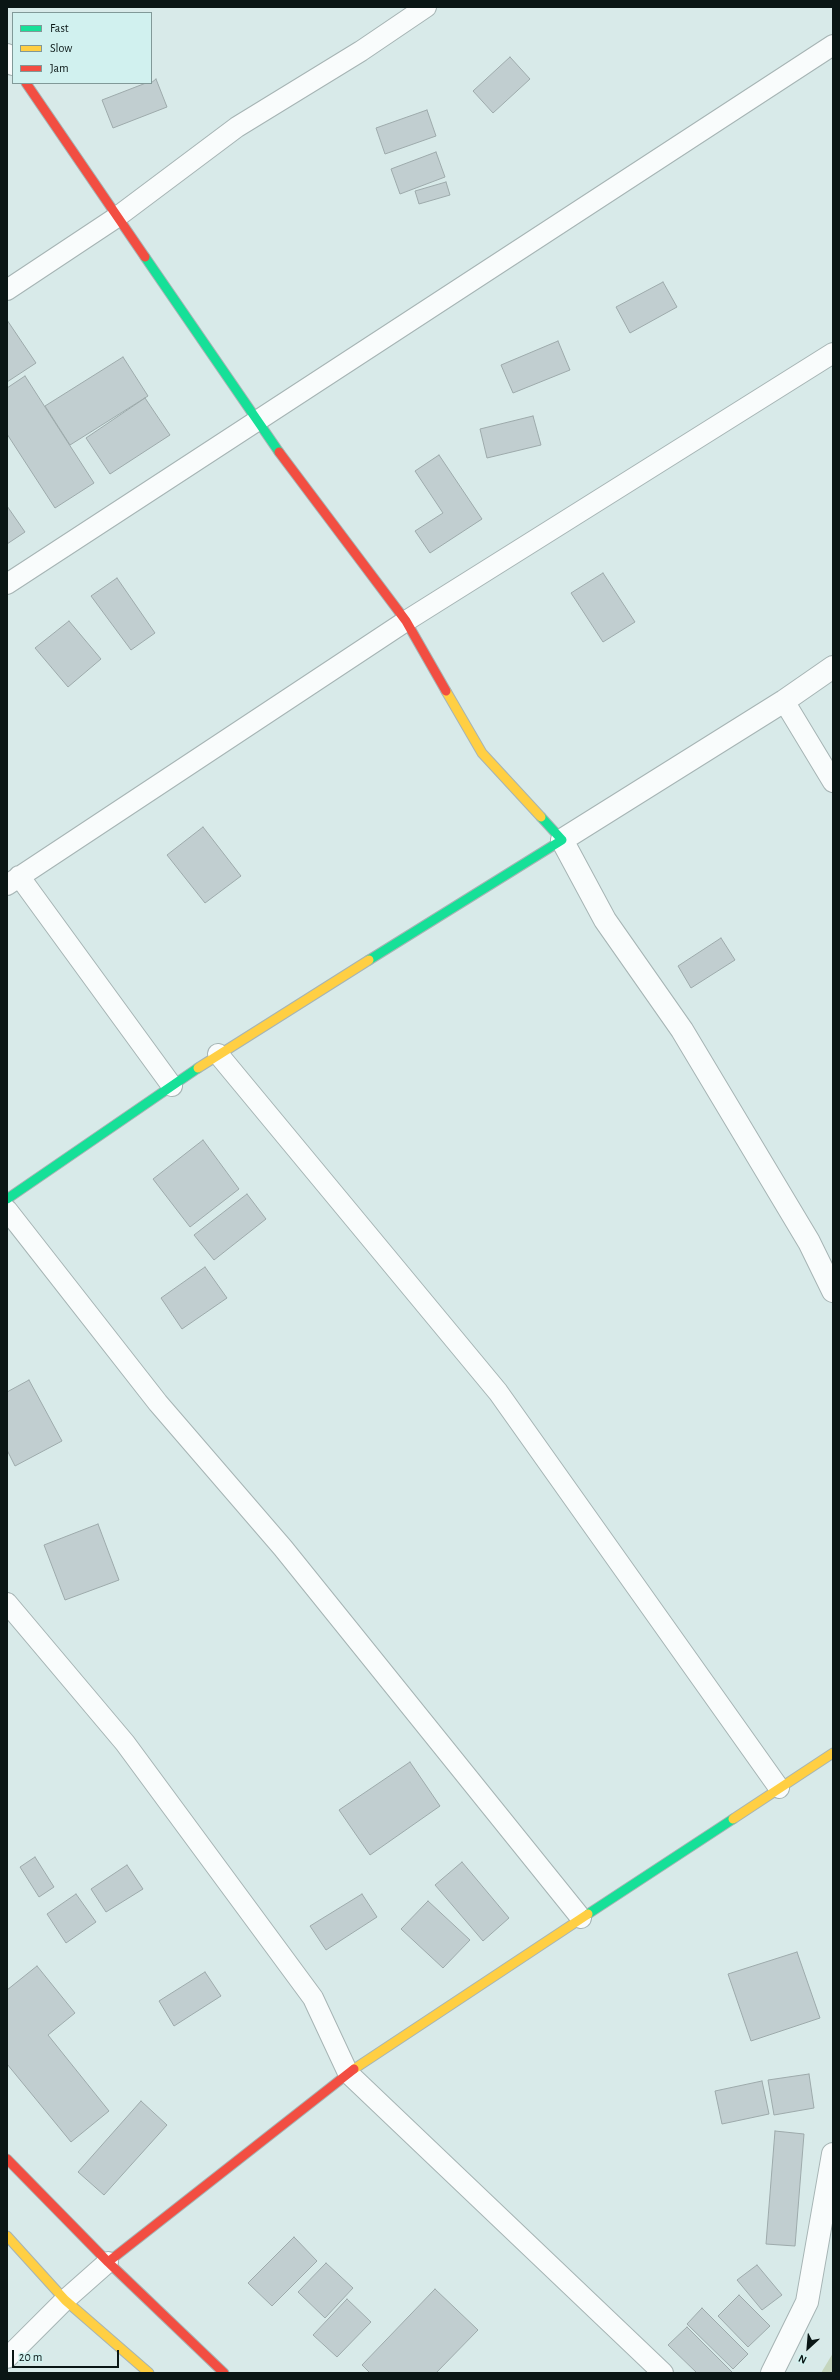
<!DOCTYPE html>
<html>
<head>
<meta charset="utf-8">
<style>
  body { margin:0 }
  #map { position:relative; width:840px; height:2380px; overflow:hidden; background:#d8eae9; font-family:"Alegreya Sans",sans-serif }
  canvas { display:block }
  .frame { position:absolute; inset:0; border:8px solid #0a1615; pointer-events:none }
  .legend { position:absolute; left:12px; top:12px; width:140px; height:72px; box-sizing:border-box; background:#d1f1ef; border:1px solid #819998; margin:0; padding:5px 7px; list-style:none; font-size:12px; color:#0a1615 }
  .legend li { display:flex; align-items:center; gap:8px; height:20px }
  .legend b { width:20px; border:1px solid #819998 }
  .north { position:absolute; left:788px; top:2328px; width:40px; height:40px; -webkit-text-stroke:3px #d1f1ef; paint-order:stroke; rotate:206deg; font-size:11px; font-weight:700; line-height:16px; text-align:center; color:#0a1615 }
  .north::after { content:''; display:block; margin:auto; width:14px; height:18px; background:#0a1615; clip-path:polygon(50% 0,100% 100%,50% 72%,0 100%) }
  .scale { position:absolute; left:12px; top:2350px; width:107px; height:18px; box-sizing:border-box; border:2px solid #0a1615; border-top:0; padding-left:5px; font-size:12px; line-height:14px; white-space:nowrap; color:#0a1615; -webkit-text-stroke:3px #d1f1ef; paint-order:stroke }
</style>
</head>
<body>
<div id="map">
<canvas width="840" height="2380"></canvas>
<div class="frame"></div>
<ul class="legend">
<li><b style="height:5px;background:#16e098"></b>Fast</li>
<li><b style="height:5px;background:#ffcf43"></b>Slow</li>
<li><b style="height:5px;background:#f24e42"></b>Jam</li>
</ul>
<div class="north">N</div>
<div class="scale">20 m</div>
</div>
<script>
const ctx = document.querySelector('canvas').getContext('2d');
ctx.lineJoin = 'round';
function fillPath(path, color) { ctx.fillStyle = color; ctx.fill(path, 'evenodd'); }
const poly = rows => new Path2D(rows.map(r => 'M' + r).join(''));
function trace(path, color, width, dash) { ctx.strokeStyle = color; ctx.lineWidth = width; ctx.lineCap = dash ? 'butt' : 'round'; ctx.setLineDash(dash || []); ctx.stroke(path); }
const green = poly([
  [833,2353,833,2373,821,2373]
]);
const building = poly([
  [510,57,530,79,493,113,473,91,510,57],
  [156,79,167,107,113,128,102,100,146,83,151,83,156,79],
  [427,110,436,136,385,154,376,128,427,110],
  [436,152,445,177,400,194,391,169,436,152],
  [446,182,450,195,419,204,415,191,446,182],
  [663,282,677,307,630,333,616,307,663,282],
  [7,320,36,363,7,382,7,320],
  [558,341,570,370,513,393,501,365,558,341],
  [123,357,148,396,70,445,45,406,123,357],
  [25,376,94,483,55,508,7,434,7,388,25,376],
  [145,398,170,435,110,474,86,438,145,398],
  [533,416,541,445,487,458,480,429,533,416],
  [439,455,482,519,430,553,415,531,443,513,415,471,439,455],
  [7,506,25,532,7,544,7,506],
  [603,573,635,622,603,642,571,593,603,573],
  [117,578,155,633,131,650,91,596,117,578],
  [69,621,101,659,68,687,35,648,69,621],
  [203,827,241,876,205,903,167,855,203,827],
  [721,938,735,960,691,988,678,966,721,938],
  [203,1140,239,1189,190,1227,153,1179,203,1140],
  [247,1194,266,1219,214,1260,194,1235,247,1194],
  [205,1267,227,1298,182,1329,161,1298,205,1267],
  [29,1380,62,1441,15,1466,7,1450,7,1392,29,1380],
  [98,1524,119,1580,65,1600,44,1545,98,1524],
  [410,1762,440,1806,370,1855,339,1810,410,1762],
  [35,1857,54,1887,39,1897,20,1867,35,1857],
  [462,1862,509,1918,483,1941,435,1885,462,1862],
  [127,1865,143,1889,106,1912,91,1889,127,1865],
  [76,1894,96,1922,66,1943,47,1914,76,1894],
  [362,1894,377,1917,326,1950,310,1926,362,1894],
  [428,1901,470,1940,443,1968,401,1929,428,1901],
  [797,1952,820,2018,751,2041,728,1974,797,1952],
  [37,1966,75,2013,48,2035,109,2111,71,2142,7,2064,7,1990,37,1966],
  [205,1972,221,1996,174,2026,159,2001,205,1972],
  [809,2074,814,2108,774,2115,768,2080,809,2074],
  [762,2081,769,2114,722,2124,715,2091,762,2081],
  [141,2101,167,2125,104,2195,78,2172,141,2101],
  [775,2131,804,2134,795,2246,766,2244,775,2131],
  [294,2237,317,2261,272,2306,248,2283,294,2237],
  [326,2263,353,2288,325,2318,298,2292,326,2263],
  [757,2265,782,2295,762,2310,737,2280,757,2265],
  [435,2289,478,2330,436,2373,370,2373,362,2365,435,2289],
  [739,2295,770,2326,748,2347,718,2316,739,2295],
  [347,2299,371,2322,337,2357,313,2335,347,2299],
  [702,2308,748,2354,733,2369,687,2324,702,2308],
  [687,2327,732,2372,731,2373,697,2373,668,2345,687,2327]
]);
const lane = poly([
  [7,290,117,217,237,127,361,51,426,7],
  [7,584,833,45],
  [784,701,833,782],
  [19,876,172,1086],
  [7,885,406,621,833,353],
  [218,1054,498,1392,779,1788],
  [7,1210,158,1403,283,1548,581,1918],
  [7,1603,125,1743,313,1998,348,2073,663,2373],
  [7,2358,65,2300,108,2262]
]);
const street = poly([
  [7,55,13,64],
  [833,667,784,701,562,840,605,920,682,1030,809,1242,833,1291],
  [772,2373,807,2302,833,2154]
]);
const fast = poly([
  [145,257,279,452],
  [369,960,562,840,541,817],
  [7,1199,198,1068],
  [588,1914,733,1819]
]);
const slow = poly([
  [446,691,482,753,541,817],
  [198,1068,369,960],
  [733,1819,833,1753],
  [354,2069,588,1914],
  [7,2236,65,2300,149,2373]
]);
const jam = poly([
  [26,83,145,257],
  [279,452,406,621,446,691],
  [7,2159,108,2262,224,2373],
  [108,2262,354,2069]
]);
fillPath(green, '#c5d6be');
fillPath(building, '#c1ced0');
trace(building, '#9daaab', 1);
trace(lane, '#a6b4b4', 22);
trace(street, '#a6b4b4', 24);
trace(fast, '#a6b4b4', 11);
trace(slow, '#a6b4b4', 11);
trace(jam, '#a6b4b4', 11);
trace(lane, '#f9fcfc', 20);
trace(street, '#f9fcfc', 22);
trace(fast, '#16e098', 9);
trace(slow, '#ffcf43', 9);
trace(jam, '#f24e42', 9);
</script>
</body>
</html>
